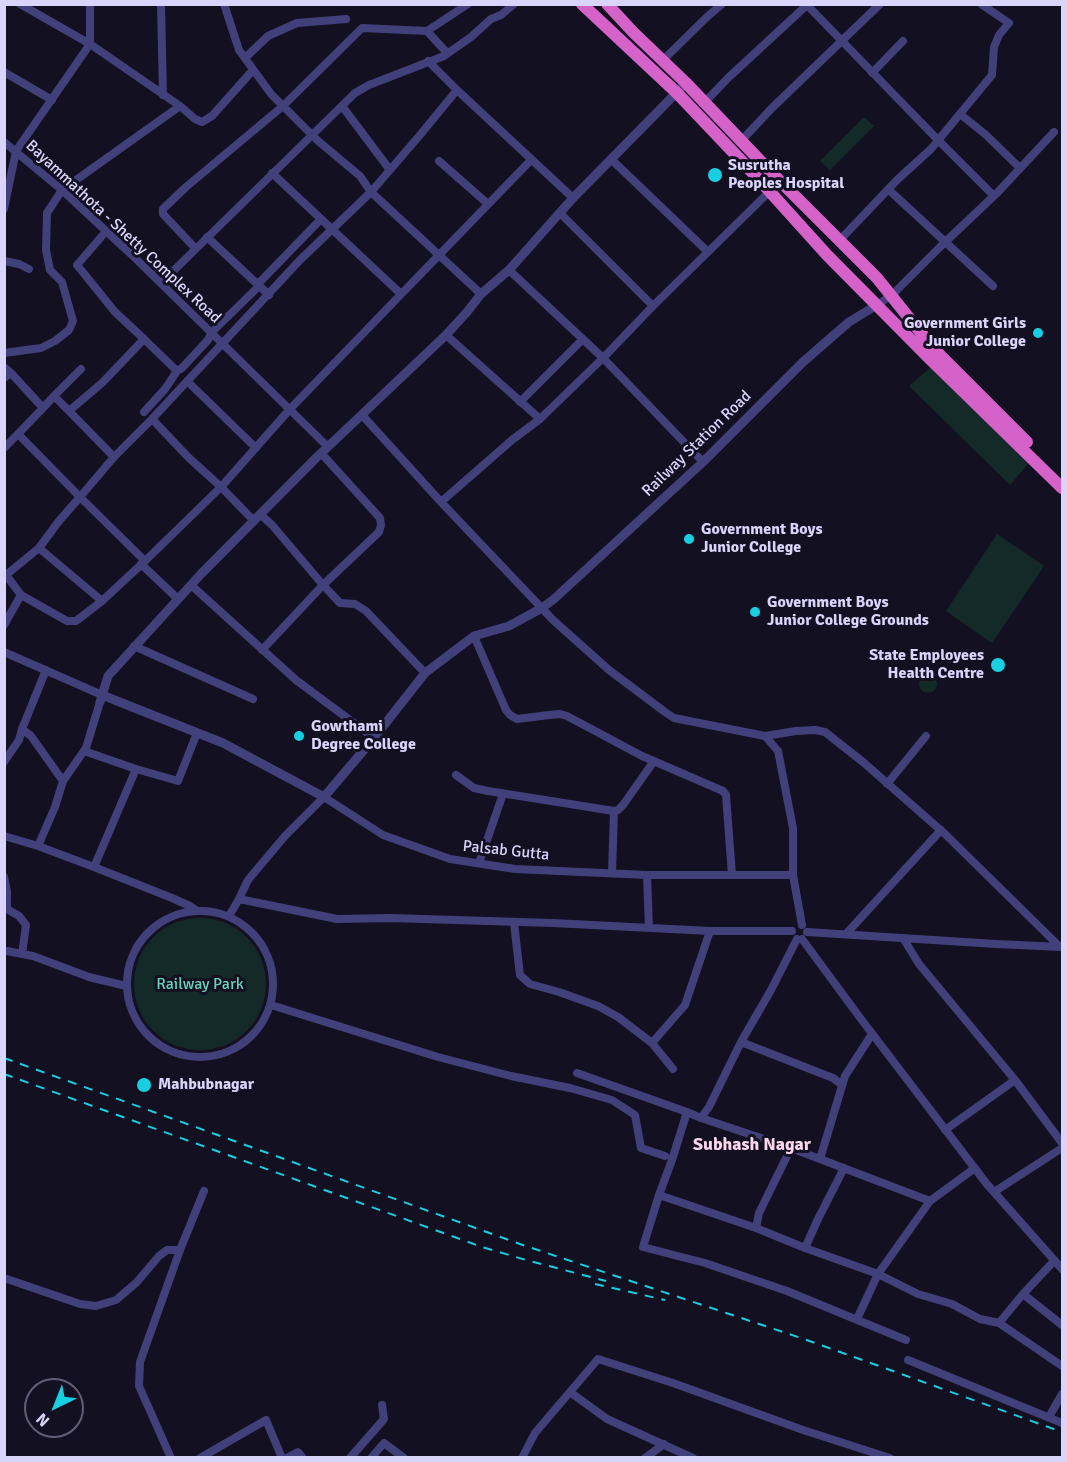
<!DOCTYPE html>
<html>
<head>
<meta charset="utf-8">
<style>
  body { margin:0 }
  #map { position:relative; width:1067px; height:1462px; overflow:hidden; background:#131021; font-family:Signika,sans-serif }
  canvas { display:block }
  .frame { position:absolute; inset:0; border:6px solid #d9d4fa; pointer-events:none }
  .north { position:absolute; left:24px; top:1378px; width:60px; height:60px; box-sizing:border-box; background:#131021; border:2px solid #625e78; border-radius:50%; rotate:223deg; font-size:16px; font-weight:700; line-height:24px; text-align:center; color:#d9d4fa }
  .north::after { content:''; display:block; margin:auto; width:21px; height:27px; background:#18cfe2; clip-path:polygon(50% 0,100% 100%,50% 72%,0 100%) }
</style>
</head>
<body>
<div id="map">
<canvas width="1067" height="1462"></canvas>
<div class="frame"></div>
<div class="north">N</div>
</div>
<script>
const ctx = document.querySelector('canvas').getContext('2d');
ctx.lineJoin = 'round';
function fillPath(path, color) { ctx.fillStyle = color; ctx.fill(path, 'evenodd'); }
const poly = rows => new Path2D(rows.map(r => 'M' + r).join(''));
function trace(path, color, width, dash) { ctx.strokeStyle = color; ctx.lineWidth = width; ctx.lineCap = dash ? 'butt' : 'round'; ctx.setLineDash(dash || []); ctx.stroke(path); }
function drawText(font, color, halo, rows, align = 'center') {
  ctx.font = font + ' Signika,sans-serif'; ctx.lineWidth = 6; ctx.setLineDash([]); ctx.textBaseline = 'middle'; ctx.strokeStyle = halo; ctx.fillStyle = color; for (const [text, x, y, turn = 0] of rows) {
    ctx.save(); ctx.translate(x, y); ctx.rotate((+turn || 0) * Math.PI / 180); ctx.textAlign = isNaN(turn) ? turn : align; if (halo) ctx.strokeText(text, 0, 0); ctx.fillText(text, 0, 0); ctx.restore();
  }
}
const green = poly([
  [864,117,874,126,830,170,820,161],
  [931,367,1029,463,1010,485,909,386],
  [997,534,1044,566,992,643,946,611],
  '919 684a9 9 0 1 1 18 0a9 9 0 1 1-18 0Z',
  '134 984a66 66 0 1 1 132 0a66 66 0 1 1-132 0Z'
]);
const minor = poly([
  [20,4,90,44,90,4],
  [161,4,163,95],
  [224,4,239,50,271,94,317,140,360,176,371,192,481,294],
  [807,5,938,140,994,196],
  [427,31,468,4],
  [245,58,268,36,297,23,346,19],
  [428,61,457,90,573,198],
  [662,61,708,16,722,4],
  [4,72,52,100],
  [872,73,903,41],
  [704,103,728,78,808,4],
  [342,106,390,170],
  [960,114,985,134,1020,168],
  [742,140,772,108,880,4],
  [4,142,62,190,133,256,328,447],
  [612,160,707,251],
  [439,161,488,204],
  [272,173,401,294],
  [889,190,993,286],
  [4,209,16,151,90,44,180,106,195,119,202,122,212,116,253,70],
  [560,213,653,306],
  [102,236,77,265,115,312,144,339,102,383,69,411,114,457,152,419],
  [207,237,269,295],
  [839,241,897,180,931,149,992,75,994,47,999,35,1009,23,981,4],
  [195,248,163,214,163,209,186,187,283,106,362,28,427,31,447,53],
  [4,261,19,264,29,269],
  [161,283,355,93,369,85,444,56,471,37,491,19,501,15,514,4],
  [877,305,892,295,941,246,998,192,1054,132],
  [446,335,540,419],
  [144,339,177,371],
  [4,353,41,348,55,341,69,330,73,321,62,282,50,270,46,250,47,213,62,190,180,106],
  [4,367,11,373,4,378],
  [11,373,43,408,54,396],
  [187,381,256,448],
  [520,402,583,339],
  [69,411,54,396,81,369],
  [144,412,165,389,177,371,182,368,208,340,211,333,257,288,259,283,321,219],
  [362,415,441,502,512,440,540,419,603,358,509,270],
  [18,434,43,408],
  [4,448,18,434,80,497,114,457],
  [703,462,603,358,653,306,769,192],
  [441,502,553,620,609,670,665,712,674,718,765,736,778,751,793,828,793,875,802,925],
  [260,514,272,525,323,585,340,603,355,604,366,611,425,673],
  [254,521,221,487,290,409,531,160],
  [39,548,59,521,80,497,145,561],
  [141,564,178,599],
  [191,585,296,680,374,738],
  [102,601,39,548,6,575,21,595,67,621,76,621,102,601,145,561,221,487,188,457,152,419,300,260,371,192,420,135,457,90],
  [4,625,21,595],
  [474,636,506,710,510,715,517,719,549,715,560,714,567,716,642,756,723,791,726,795,732,875],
  [134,646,253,699],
  [262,650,323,585,379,532,381,525,380,518,321,453],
  [4,652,102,695],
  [22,729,46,670],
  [765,736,796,731,815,730,825,732,863,762,945,834,1060,947],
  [4,762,19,740,22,729,31,736,63,781],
  [136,769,178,781,197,733],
  [456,775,474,788,488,791,614,811,618,810,623,805,654,761],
  [887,784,926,736],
  [4,836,38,846,55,807,63,781,86,748,100,702],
  [38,846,94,867,136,769,84,751],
  [479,863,503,794],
  [94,867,172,898,190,906,196,910],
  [612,873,614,811],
  [647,875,793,875],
  [4,877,7,891,7,909,19,916,26,925,22,954,33,956,89,977,126,986],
  [239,899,337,919,390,918,553,923,710,931,792,931],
  '127 984a73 73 0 1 1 146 0a73 73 0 1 1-146 0Z',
  [229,916,239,899,248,880,285,836,324,797,383,835,450,859,515,869,647,875,649,928],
  [514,923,520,975,530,984,559,992,598,1006,618,1017,652,1043],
  [807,932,996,944,1061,947],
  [846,934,941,830],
  [903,938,919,964,1015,1080,1062,1143],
  [797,939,771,990,741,1042,709,1107,701,1118,791,1148,930,1201,975,1168],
  [802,939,861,1019,986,1183,1062,1269],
  [7,951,22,954],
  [271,1005,438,1057,511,1076,570,1088,612,1100,635,1115,641,1148,665,1156],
  [741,1042,833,1078,842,1085],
  [673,1069,652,1043,685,1005,710,931],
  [577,1073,687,1112],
  [945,1130,1015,1080],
  [820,1159,845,1076,872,1034],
  [994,1192,1062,1148],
  [659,1195,672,1160,687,1112,701,1118],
  [756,1228,759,1213,791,1148],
  [805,1248,818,1219,844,1168],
  [4,1278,80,1304,96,1306,116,1300,136,1283,159,1256,167,1250,180,1250],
  [1023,1294,1054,1261],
  [857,1319,878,1274,918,1294,952,1304,980,1319,999,1323,1023,1294,1062,1325],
  [999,1323,1062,1366],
  [906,1340,787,1291,705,1263,643,1247,659,1195,756,1228,805,1248,878,1274,930,1201],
  [908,1360,1062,1423],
  [570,1392,607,1419,693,1458],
  [1049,1417,1062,1394],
  [171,1458,139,1386,140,1362,180,1250,204,1191],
  [200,1458,266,1420,282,1458],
  [287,1458,298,1452,303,1458],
  [350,1458,384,1419,382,1405],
  [371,1458,384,1443,404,1458],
  [522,1458,535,1433,598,1359,673,1383,803,1430,890,1458],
  [645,1458,664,1444]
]);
const tertiary = poly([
  [102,695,223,743,324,797,374,738,425,673,474,636,509,626,542,608,554,599,703,462,803,362,849,322,877,305],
  [100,702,108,676,201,574,316,458,446,335,467,312,481,294,509,270,573,198,686,83]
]);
const trunk = poly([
  [582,4,677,93,753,173,827,255,928,357,1062,488],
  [607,4,633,32,686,83,767,168,877,278,934,349,1027,442]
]);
const rail = poly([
  [4,1058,520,1244,804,1339,1062,1432],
  [4,1074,482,1247,526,1260,606,1281],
  [595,1284,665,1300]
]);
const markers = [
  [715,175,8,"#18cfe2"],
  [1038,333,6,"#18cfe2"],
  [689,539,6,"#18cfe2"],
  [755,612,6,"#18cfe2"],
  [998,665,8,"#18cfe2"],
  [299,736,6,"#18cfe2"],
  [144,1085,8,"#18cfe2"]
];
const poiNames = [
  ["Susrutha",728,166],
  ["Peoples Hospital",728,184],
  ["Government Girls",1026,324,"right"],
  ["Junior College",1026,342,"right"],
  ["Government Boys",701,530],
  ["Junior College",701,548],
  ["Government Boys",767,603],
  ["Junior College Grounds",767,621],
  ["State Employees",984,656,"right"],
  ["Health Centre",984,674,"right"],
  ["Gowthami",311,727],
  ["Degree College",311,745],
  ["Mahbubnagar",158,1085]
];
const streetNames = [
  ["Bayammathota - Shetty Complex Road",123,232,43],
  ["Railway Station Road",697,444,-44],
  ["Palsab Gutta",506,851,6]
];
const parkNames = [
  ["Railway Park",200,985]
];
const neighbourhoodNames = [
  ["Subhash Nagar",752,1145]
];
fillPath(green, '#142a29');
trace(minor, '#42407b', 8);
trace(tertiary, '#42407b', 9);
trace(trunk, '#d562c8', 12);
trace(rail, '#18cfe2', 2, [9, 8]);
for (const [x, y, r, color] of markers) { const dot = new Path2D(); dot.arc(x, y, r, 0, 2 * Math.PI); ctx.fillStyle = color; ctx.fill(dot); trace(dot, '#131021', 2); }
drawText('bold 16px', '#d9d4fa', '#131021', poiNames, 'left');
drawText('16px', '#d9d4fa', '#131021', streetNames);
drawText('16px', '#68d3b8', '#131021', parkNames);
drawText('bold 18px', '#fbd6ed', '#131021', neighbourhoodNames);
</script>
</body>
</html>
